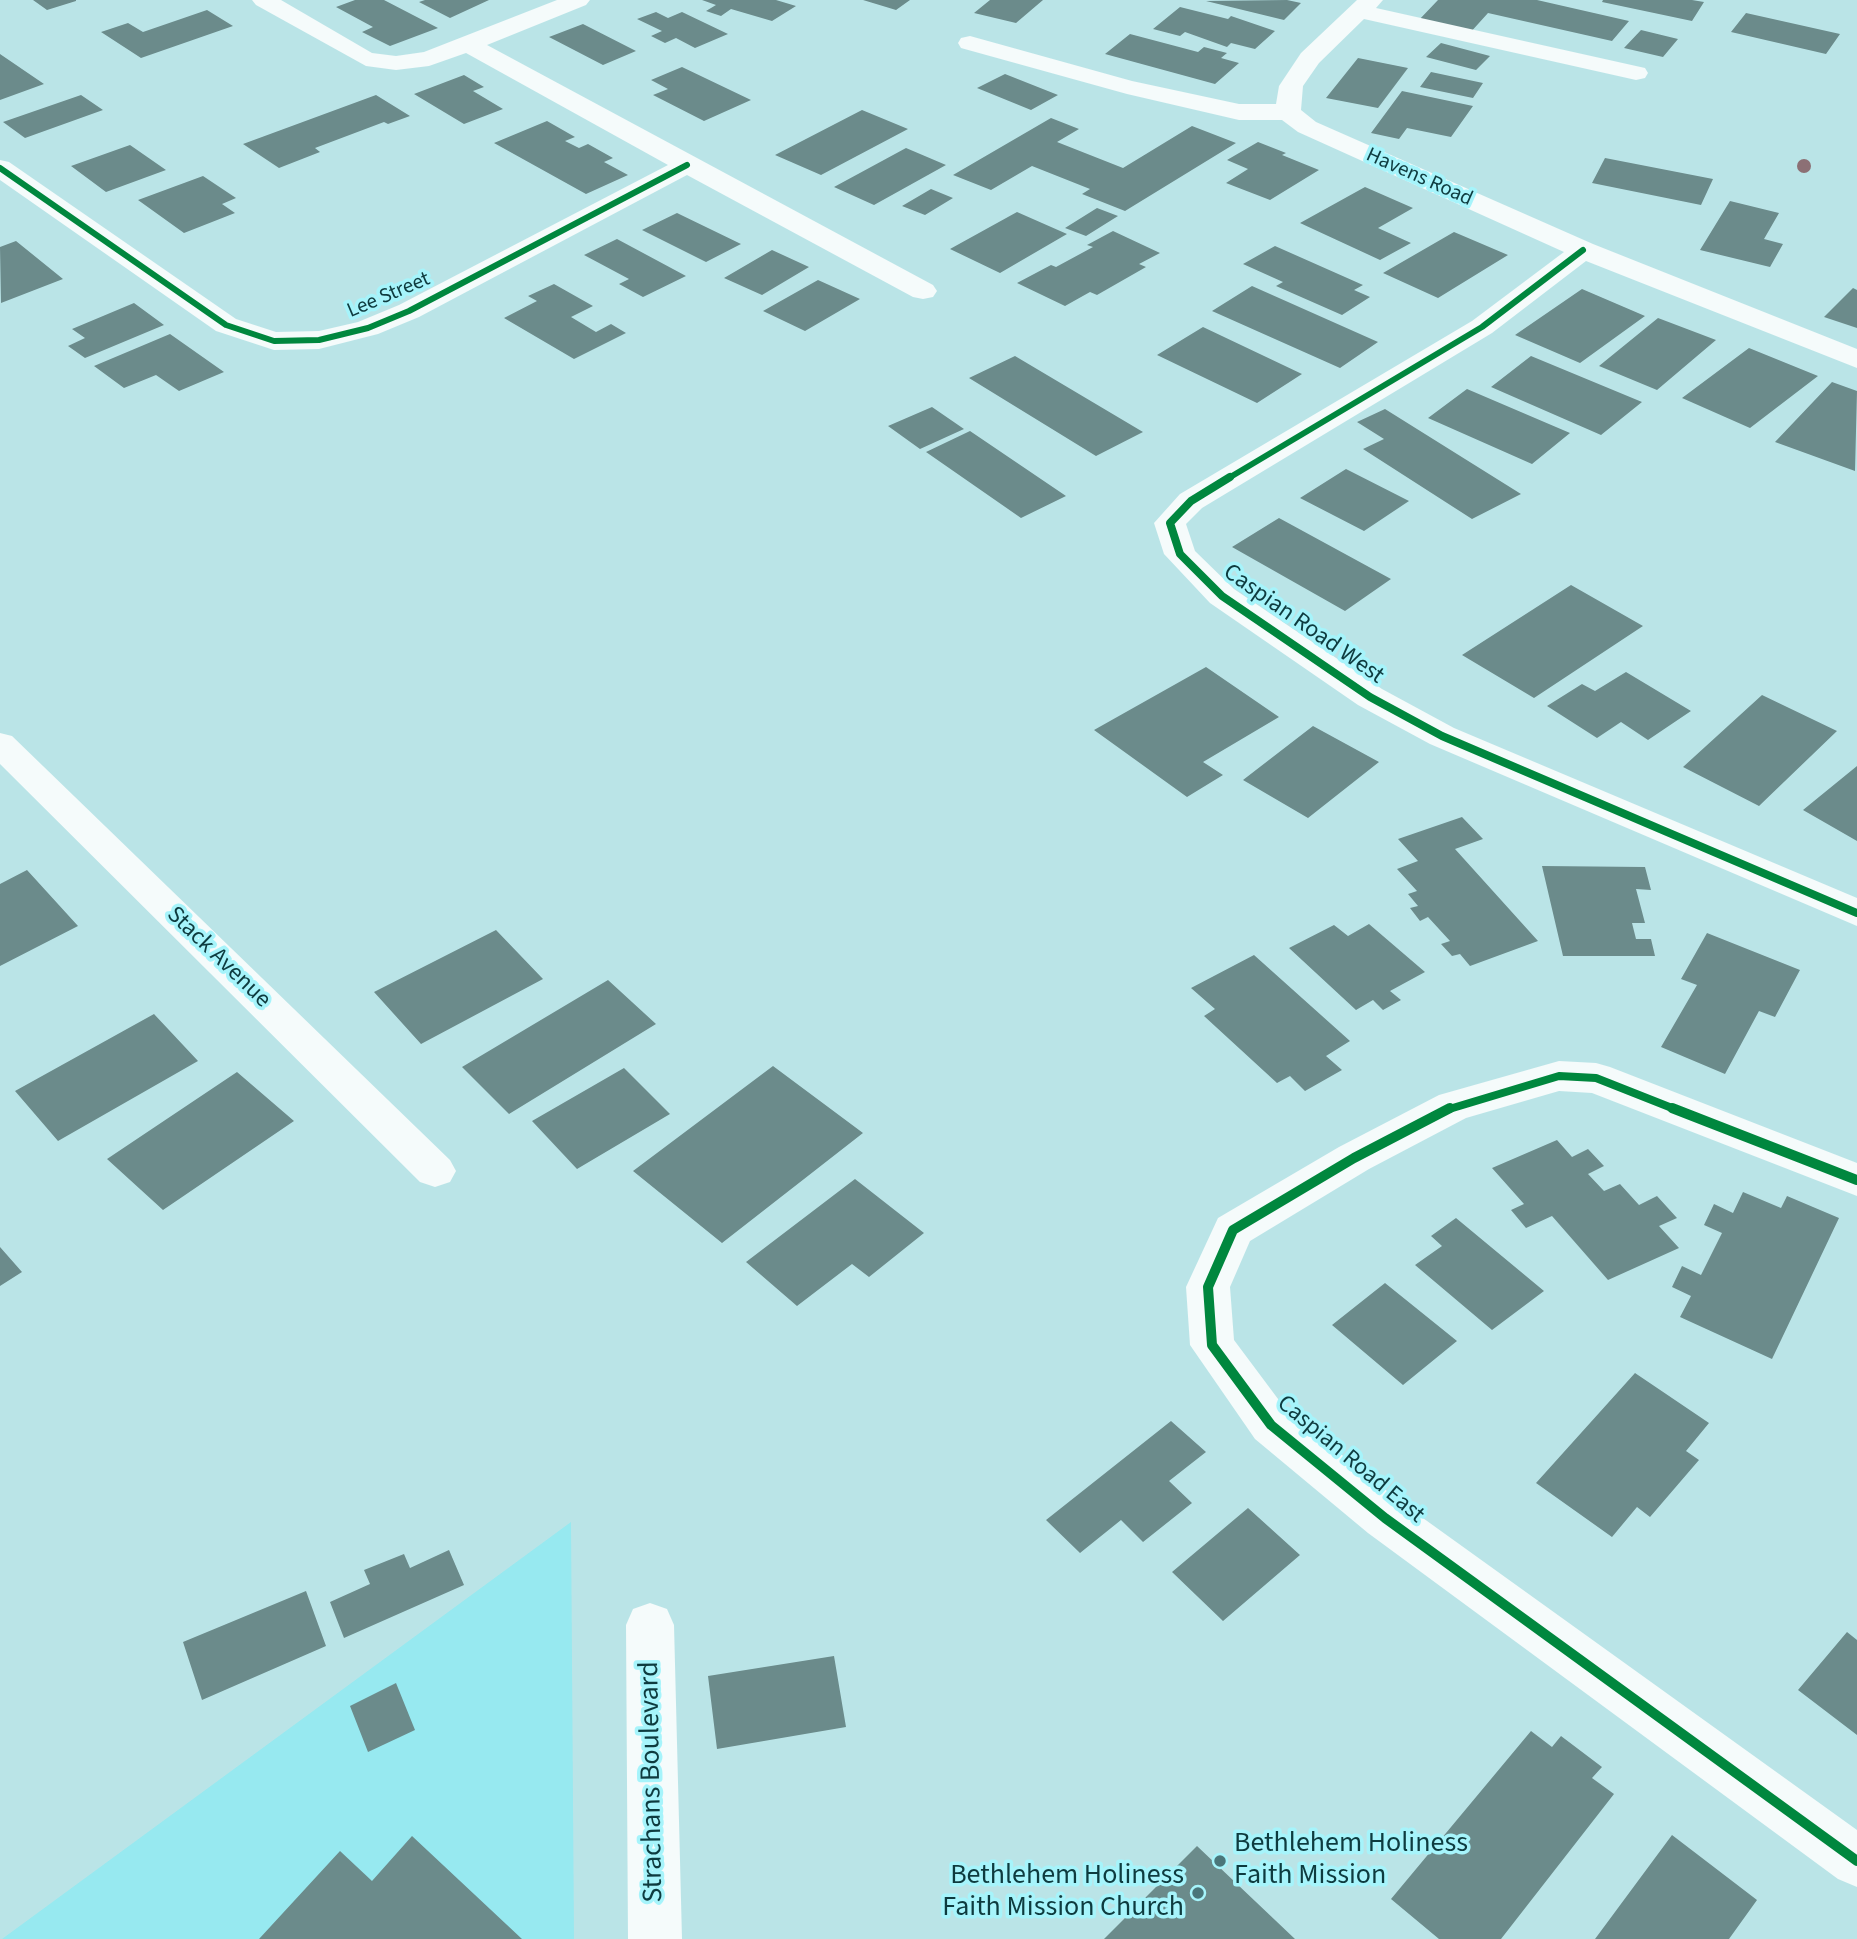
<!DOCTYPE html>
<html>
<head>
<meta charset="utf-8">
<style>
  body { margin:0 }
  canvas { display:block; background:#bae4e7 }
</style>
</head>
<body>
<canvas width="1857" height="1939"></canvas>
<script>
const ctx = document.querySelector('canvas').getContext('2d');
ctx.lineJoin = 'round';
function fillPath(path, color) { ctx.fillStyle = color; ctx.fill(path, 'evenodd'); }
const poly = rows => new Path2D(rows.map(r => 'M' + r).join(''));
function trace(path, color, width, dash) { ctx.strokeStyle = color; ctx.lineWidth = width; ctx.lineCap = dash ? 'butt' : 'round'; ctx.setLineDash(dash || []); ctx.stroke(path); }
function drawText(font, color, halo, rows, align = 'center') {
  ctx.font = font + ' "Source Sans 3",sans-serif'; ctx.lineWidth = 7; ctx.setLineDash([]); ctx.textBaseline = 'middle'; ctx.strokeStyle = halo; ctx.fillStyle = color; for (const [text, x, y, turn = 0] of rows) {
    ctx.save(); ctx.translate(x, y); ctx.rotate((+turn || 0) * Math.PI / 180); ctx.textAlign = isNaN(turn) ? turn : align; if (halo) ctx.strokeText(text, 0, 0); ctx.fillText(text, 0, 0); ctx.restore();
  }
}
const built = poly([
  [571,1522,574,1939,2,1939]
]);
const building = poly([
  [33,0,76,0,76,1,47,10],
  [355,0,384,0,438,28,390,46,362,32,373,27,336,7],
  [425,0,489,0,450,18,419,2],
  [702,0,776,0,796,6,772,21,731,9,721,16,706,11,716,5],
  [863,0,910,0,896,10],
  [990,0,1043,0,1016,23,974,13],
  [1287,0,1301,3,1284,20,1206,1],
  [1438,0,1537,0,1629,21,1612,41,1488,13,1469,34,1417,22],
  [1603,0,1692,0,1704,2,1692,21,1602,2],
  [1180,7,1228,19,1231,16,1275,31,1255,49,1231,43,1227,47,1185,32,1180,36,1153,29],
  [207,10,233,26,141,58,101,32,128,23,143,32],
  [656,12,668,18,682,12,728,34,695,48,676,38,665,43,651,36,662,31,637,19],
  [1746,13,1840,34,1826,54,1731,32],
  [583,24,636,51,603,65,549,37],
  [1641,30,1678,39,1663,57,1624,48],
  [1130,34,1198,52,1204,47,1227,53,1221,58,1239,63,1215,84,1105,54],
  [1441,43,1490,56,1476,70,1426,57],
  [0,54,44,84,0,100],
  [1358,58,1408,68,1378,108,1326,98],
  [682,67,751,100,704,121,653,95,668,89,651,80],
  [1431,72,1483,83,1473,98,1420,87],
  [1005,74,1058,95,1031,110,977,88],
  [464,75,484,87,473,91,503,109,464,124,414,94],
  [1402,91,1473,106,1451,137,1407,128,1399,139,1371,133],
  [81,95,103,110,25,138,3,122],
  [376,95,410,116,388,124,384,122,315,148,320,152,279,168,243,144],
  [862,110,908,129,821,175,775,155],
  [1051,118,1079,129,1057,142,1123,168,1192,126,1236,143,1125,211,1082,194,1090,189,1032,166,991,190,953,175],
  [547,121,575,137,565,141,579,148,588,144,613,158,604,162,628,175,586,194,494,143],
  [1258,142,1286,153,1282,155,1319,170,1270,200,1226,183,1248,169,1227,160],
  [130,145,166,170,106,192,71,166],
  [906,148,946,165,874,205,834,187],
  [1605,158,1713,179,1701,205,1592,183],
  [203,176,236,198,222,204,235,213,184,233,138,200],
  [1365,187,1413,208,1378,228,1411,243,1380,260,1300,223],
  [931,189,953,198,925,215,902,206],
  [1730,201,1779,213,1764,239,1783,244,1770,267,1700,250],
  [1097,208,1118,216,1086,236,1065,228],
  [1017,212,1067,234,1000,273,950,249],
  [677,213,741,244,706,262,642,230],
  [1113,231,1160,253,1139,264,1146,267,1097,295,1090,292,1065,306,1017,283,1051,265,1056,267,1093,247,1087,245],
  [1454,232,1508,255,1438,298,1383,273],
  [617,239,686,276,643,297,619,284,629,279,584,255],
  [16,241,63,279,1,303,0,247],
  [1275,246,1363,285,1354,290,1370,297,1342,315,1276,286,1283,282,1243,264],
  [772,250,809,267,762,295,724,278],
  [818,280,860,299,805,331,763,311],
  [554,284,593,306,571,317,596,332,611,324,626,333,574,359,504,318,537,301,528,296],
  [1252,286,1378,342,1340,368,1212,311],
  [1853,288,1857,290,1857,328,1824,317],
  [1582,289,1645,316,1580,363,1515,335],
  [134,303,164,325,85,358,68,346,85,338,72,329],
  [1658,318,1716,340,1657,390,1599,366],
  [1203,327,1302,374,1257,403,1157,355],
  [170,334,224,372,179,391,156,375,124,388,94,366],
  [1749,348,1818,376,1750,428,1682,398],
  [1015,356,1143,432,1096,456,969,378],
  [1531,356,1642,402,1601,435,1491,387],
  [1832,382,1857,391,1855,471,1775,442],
  [1467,389,1570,433,1532,464,1428,418],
  [932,407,964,429,920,449,888,426],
  [1385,409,1521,494,1472,519,1363,449,1384,439,1357,422],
  [970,431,1066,496,1021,518,926,452],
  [1346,469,1409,501,1364,531,1300,498],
  [1279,518,1391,579,1345,611,1232,547],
  [1571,585,1643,626,1534,698,1462,655],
  [1206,667,1279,717,1203,762,1223,775,1187,797,1094,730],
  [1626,672,1691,711,1648,740,1621,722,1597,738,1547,706,1582,684,1595,691],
  [1762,695,1837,731,1759,806,1683,767],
  [1313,726,1379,762,1308,818,1243,780],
  [1857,766,1857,841,1803,810],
  [1462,817,1483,839,1455,849,1538,941,1470,966,1460,954,1452,956,1441,944,1450,941,1428,917,1420,921,1410,908,1418,906,1408,894,1417,891,1397,869,1418,861,1398,839],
  [1542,866,1645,867,1651,890,1636,889,1645,923,1632,923,1636,939,1651,939,1655,956,1563,956],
  [27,870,78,926,0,966,0,884],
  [1369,924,1425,972,1390,991,1401,1000,1383,1010,1373,1000,1356,1010,1289,948,1334,925,1348,936],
  [496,930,543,979,421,1044,374,992],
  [1707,933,1800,970,1775,1017,1759,1011,1725,1074,1661,1047,1697,985,1681,979],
  [1254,955,1350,1041,1326,1056,1342,1070,1305,1091,1290,1076,1277,1083,1204,1016,1215,1009,1191,988],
  [608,980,656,1024,509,1114,462,1067],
  [154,1014,198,1061,58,1141,15,1091],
  [773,1066,863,1133,722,1243,633,1171],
  [624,1068,670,1114,577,1169,532,1121],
  [237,1072,294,1121,163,1210,107,1159],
  [1557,1140,1572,1157,1588,1149,1604,1166,1588,1174,1604,1191,1620,1184,1639,1205,1657,1196,1677,1218,1659,1226,1679,1248,1608,1280,1552,1216,1526,1228,1511,1210,1524,1204,1492,1168],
  [855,1179,924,1233,869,1277,852,1264,797,1306,746,1262],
  [1743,1192,1781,1208,1787,1196,1839,1218,1772,1359,1680,1317,1691,1296,1672,1287,1682,1266,1701,1275,1722,1233,1704,1225,1714,1204,1733,1213],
  [1456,1218,1544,1291,1492,1330,1415,1265,1442,1246,1431,1236],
  [0,1247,22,1272,0,1286],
  [1385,1283,1457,1341,1403,1385,1332,1325],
  [1635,1373,1709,1423,1686,1451,1699,1460,1650,1517,1637,1507,1612,1537,1536,1483],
  [1171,1421,1206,1452,1169,1481,1192,1503,1143,1542,1121,1520,1080,1553,1046,1520],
  [1248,1508,1300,1555,1223,1621,1172,1572],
  [449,1550,464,1585,344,1638,330,1602,370,1584,364,1570,404,1554,410,1568],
  [306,1591,326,1646,202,1700,183,1642],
  [1847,1632,1857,1640,1857,1735,1798,1690],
  [834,1656,846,1727,717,1749,708,1676],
  [396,1683,415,1730,368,1752,350,1706],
  [1531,1731,1552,1747,1561,1736,1602,1767,1592,1778,1614,1794,1501,1939,1439,1939,1391,1899],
  [1672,1835,1757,1900,1729,1939,1595,1939],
  [412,1836,522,1939,259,1939,340,1851,372,1881],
  [1197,1846,1295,1939,1104,1939]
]);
const street = poly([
  [252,0,281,0,372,53,396,56,424,52,557,0,590,0,586,5,487,45,933,285,937,291,933,297,923,299,913,297,687,175,419,317,378,334,319,349,274,350,216,331,0,180,0,160,9,162,236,319,276,332,319,331,358,322,399,305,668,165,466,53,429,66,396,70,366,66,256,5,252,0],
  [1357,0,1383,0,1376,8,1636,66,1645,68,1648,73,1645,78,1636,80,1364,19,1319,63,1303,86,1301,110,1316,122,1593,244,1857,349,1857,368,1586,261,1492,333,1202,508,1186,524,1195,551,1234,589,1382,689,1454,728,1857,898,1857,926,1430,744,1358,705,1210,603,1164,554,1154,523,1180,494,1472,321,1564,252,1298,132,1282,120,1239,120,1127,94,961,48,958,43,961,38,970,36,1132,81,1239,104,1276,104,1279,86,1301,53,1357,0],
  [0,733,12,736,450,1160,456,1171,450,1182,435,1187,420,1182,0,764,0,733],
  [1559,1061,1596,1063,1610,1067,1857,1163,1857,1196,1592,1093,1559,1091,1466,1118,1369,1169,1250,1241,1230,1287,1234,1340,1287,1411,1402,1503,1857,1830,1857,1887,1838,1879,1368,1533,1255,1439,1190,1345,1186,1287,1218,1218,1339,1147,1439,1095,1559,1061],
  [650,1603,667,1609,674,1625,682,1939,628,1939,626,1625,633,1609,650,1603]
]);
const cyclewayFar2 = poly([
  [0,168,226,325,274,341,319,340,368,328,409,311,687,165],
  [1227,479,1482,327,1583,250]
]);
const cyclewayFar1 = poly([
  [1230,477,1191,501,1170,523,1180,554,1222,596,1370,697,1442,736,1857,913],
  [1446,1110,1559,1076,1596,1078,1677,1110]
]);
const cycleway = poly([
  [1450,1108,1354,1158,1233,1230,1208,1287,1212,1345,1271,1425,1385,1518,1857,1861],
  [1672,1108,1857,1180]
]);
const trees = [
  [1804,166]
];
const markers = [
  [1220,1861,7,"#4a767a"],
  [1198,1893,7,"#4a767a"]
];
const farStreetnames = [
  ["Havens Road",1419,178,24],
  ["Lee Street",389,296,-23]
];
const streetNames = [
  ["Caspian Road West",1303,625,35],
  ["Stack Avenue",218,958,44],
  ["Caspian Road East",1350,1460,40]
];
const nearStreetnames = [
  ["Strachans Boulevard",653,1782,-91]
];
const nearPoinames = [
  ["Bethlehem Holiness",1234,1845],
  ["Faith Mission",1234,1877],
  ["Bethlehem Holiness",1184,1877,"right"],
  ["Faith Mission Church",1184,1909,"right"]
];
fillPath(built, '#97e9f0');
fillPath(building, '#6b8b8b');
fillPath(street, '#f5fbfb');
trace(cyclewayFar2, '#00873e', 6);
trace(cyclewayFar1, '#00873e', 8);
trace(cycleway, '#00873e', 10);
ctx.fillStyle = '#8c7075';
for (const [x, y] of trees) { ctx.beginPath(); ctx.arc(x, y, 7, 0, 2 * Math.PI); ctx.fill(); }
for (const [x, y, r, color] of markers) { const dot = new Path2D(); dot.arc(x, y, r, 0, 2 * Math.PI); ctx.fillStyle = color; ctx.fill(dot); trace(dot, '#a6f4fb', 2.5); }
drawText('21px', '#0e3b3f', '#a6f4fb', farStreetnames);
drawText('24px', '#0e3b3f', '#a6f4fb', streetNames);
drawText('28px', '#0e3b3f', '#a6f4fb', nearStreetnames);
drawText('28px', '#0e3b3f', '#a6f4fb', nearPoinames, 'left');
</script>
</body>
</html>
